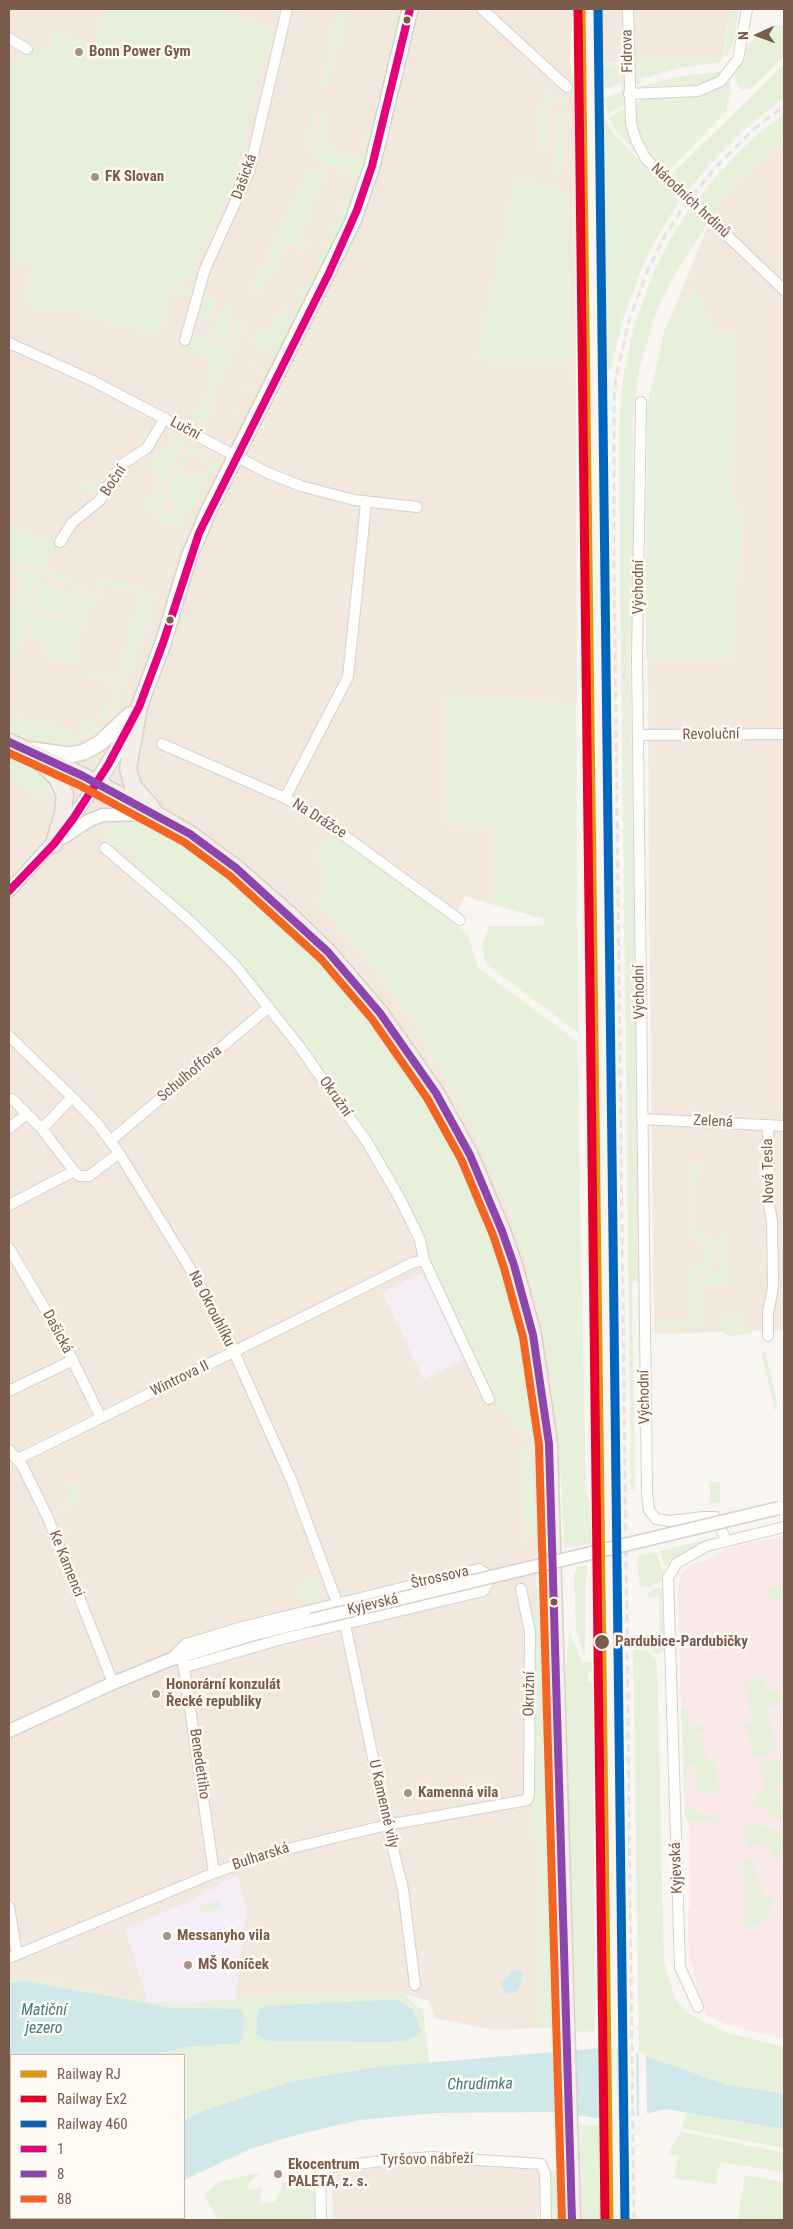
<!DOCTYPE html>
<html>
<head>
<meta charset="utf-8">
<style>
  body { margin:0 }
  #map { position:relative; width:793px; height:2229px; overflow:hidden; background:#f9f5f0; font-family:"Roboto Condensed",sans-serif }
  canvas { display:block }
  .frame { position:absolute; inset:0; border:10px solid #7a5c4d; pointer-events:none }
  .legend { position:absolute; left:10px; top:2054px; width:175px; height:165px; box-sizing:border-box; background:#fffaf3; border:1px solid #cabbb1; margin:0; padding:6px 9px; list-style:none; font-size:15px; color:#7a5c4d }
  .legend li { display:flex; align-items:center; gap:10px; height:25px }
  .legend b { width:25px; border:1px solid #cabbb1 }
  .north { position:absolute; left:733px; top:10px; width:50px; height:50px; -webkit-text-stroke:4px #fffaf3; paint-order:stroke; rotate:268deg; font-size:14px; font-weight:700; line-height:20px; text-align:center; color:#7a5c4d }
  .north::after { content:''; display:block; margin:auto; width:18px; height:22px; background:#7a5c4d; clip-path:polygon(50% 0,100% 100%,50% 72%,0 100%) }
</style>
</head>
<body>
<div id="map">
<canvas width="793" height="2229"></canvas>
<div class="frame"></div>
<ul class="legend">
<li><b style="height:6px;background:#de970f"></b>Railway RJ</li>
<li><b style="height:6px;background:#e4002b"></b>Railway Ex2</li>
<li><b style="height:6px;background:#0065bd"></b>Railway 460</li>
<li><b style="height:6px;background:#e5007d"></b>1</li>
<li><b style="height:6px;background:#8e44ad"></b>8</li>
<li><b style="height:6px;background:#f26522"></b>88</li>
</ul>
<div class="north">N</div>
</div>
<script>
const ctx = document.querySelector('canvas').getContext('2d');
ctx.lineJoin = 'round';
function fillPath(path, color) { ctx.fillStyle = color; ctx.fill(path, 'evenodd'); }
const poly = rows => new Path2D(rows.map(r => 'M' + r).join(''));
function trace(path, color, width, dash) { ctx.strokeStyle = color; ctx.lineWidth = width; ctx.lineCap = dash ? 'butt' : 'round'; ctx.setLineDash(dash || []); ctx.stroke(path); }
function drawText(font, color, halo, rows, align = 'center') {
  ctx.font = font + ' "Roboto Condensed",sans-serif'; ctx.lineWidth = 5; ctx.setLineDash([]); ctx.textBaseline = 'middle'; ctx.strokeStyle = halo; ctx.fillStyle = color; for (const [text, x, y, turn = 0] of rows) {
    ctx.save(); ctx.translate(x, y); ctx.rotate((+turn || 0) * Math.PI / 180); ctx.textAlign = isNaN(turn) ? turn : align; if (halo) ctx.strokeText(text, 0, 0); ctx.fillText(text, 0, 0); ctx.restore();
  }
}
const residential = poly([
  [9,9,572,9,570,62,573,79,576,82,577,125,575,132,577,705,446,695,445,772,448,824,494,825,494,905,465,896,451,921,432,905,318,850,325,887,316,899,373,966,415,1025,458,1097,495,1174,523,1249,545,1329,559,1432,562,1469,536,1555,532,1834,535,1834,541,1884,539,1884,538,2028,493,2030,434,2018,430,2001,396,1992,320,1992,189,2003,148,2002,38,1979,9,1976],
  [601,9,730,9,723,57,720,62,713,57,639,59,602,65],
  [784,141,784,1330,654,1334,649,908,647,407,665,330,714,211,733,185],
  [412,2163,442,2163,539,2169,541,2174,541,2208,539,2211,538,2220,333,2220,332,2177,336,2174]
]);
const education = poly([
  [419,1274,425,1276,464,1360,424,1379,382,1293],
  [237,1875,247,1909,235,2000,189,2003,148,2002,125,1929,187,1902]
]);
const medical = poly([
  [784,1536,784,2039,725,2024,706,2015,698,1995,693,1967,689,1960,688,1910,691,1910,689,1822,685,1814,677,1590,683,1571,695,1563,713,1557,725,1549]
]);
const green = poly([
  [105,9,236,9,234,13,267,28,276,39,275,45,267,44,235,179,193,269,199,273,199,278,197,279,185,276,182,285,194,289,192,296,172,290,159,336,57,307,54,313,50,312,22,301,33,267,9,259,9,61,18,64,31,43,49,51,54,32,95,44],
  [337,9,348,9,339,47,336,46,335,50,328,49],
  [397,9,402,9,393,47,389,46],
  [730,9,739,9,733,46,724,58],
  [784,25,784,56,750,89,742,90,737,84,734,76,743,60,746,46,770,26],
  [329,53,334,56,325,89,319,87],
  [713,57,721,62,679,68,640,79,641,86,680,76,724,71,717,77,701,85,642,87,634,81,632,59],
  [624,64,625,105,608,113,603,98,621,92,621,84,594,93,599,69,602,65],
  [784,64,784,98,750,124,710,164,678,203,660,232,642,267,623,318,611,370,600,370,598,357,597,277,602,277,600,118,594,101,597,100,602,115,614,134,662,184],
  [730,81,731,88,726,112,666,173,648,154,637,131,633,117,634,106,642,99,705,95],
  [553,85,556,105,543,109,548,118,546,170,546,154,541,153,538,107],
  [560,92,563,96,564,170,559,174,555,170,556,120,557,115,563,112],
  [624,109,627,125,638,155,615,129,609,117],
  [325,111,330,112,323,145,359,157,366,135,373,131,362,176,359,179,352,179,353,174,317,162,313,157],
  [315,114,317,116,310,149,305,147,313,115],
  [784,114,784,141,733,185,675,274,655,315,639,370,633,418,635,611,630,649,640,1281,632,1282,635,1492,631,1489,620,567,619,430,623,378,635,322,654,272,671,238,689,210,719,173,759,133],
  [314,167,328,172,297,242,309,246,306,253,287,244,278,262,266,256,308,169],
  [516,176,567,193,571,362,505,363,476,360],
  [348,189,352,192,353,199,341,231,300,313,293,309,323,252],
  [265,259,277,265,259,295,249,291],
  [696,289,718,334,737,333,732,503,742,508,742,512,733,658,646,659,647,407,665,330,678,308],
  [205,294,217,300,209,319,204,322,198,317],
  [224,304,234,312,229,323,228,343,211,335],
  [282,308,298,316,238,436,246,416,227,406,228,404,247,414,257,395,238,385,239,383,257,392,267,374,248,365,249,362,268,372,276,356,251,343,256,332,261,335,274,324],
  [235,321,245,327,233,351,232,333],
  [196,334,228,347,229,360,214,391,212,408,203,424,200,426,191,420,206,395,209,381,209,357,186,350,191,336],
  [151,421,153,427,148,440,100,494,94,495,82,487,84,483,102,489,133,454],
  [174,436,187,441,161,489,153,490,165,468,161,453,164,447,171,450,174,444,169,441],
  [190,446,204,453,205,451,206,458,203,464,201,463,202,458,190,452,180,473,191,479,196,473,203,476,211,462,214,462,215,464,189,515,173,507,168,487],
  [159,453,163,468,158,476,149,471],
  [165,493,168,506,150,511,143,508,150,496],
  [169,511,186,519,183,529,150,516],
  [67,515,69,520,59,534,61,536,41,572,9,563,9,526,53,540],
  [47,568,92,594,101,578,156,594,154,599,109,584,105,587,99,586,97,592,101,595,103,600,44,574],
  [15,570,42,576,37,581,28,601,29,609,34,612,63,622,70,617,76,601,75,594,66,617,32,605,40,582,99,603,67,626,40,642,32,635,29,635,28,615],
  [19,591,26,618,26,632,22,643,16,649,9,673,9,604],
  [141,599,151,602,154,607,127,679,107,672,108,670,115,672,118,671],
  [87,616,73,657,80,662,79,665,47,656,43,643],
  [86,670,125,684,115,708,103,720,101,721,103,715,101,714,103,706,111,709,120,686,86,674,83,678],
  [446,694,576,705,578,1033,486,964,482,946,489,926,543,926,544,919,494,905,493,825,448,824,445,772],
  [9,714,73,732,82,748,69,749,42,745,9,731],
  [80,718,99,724,101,727,92,735,87,735,78,720],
  [9,753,38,767,58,790,37,796,9,778],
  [112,818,131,819,147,824,189,848,239,884,291,927,351,990,425,1092,468,1171,496,1241,512,1292,530,1371,539,1438,539,1456,494,1399,492,1392,495,1388,492,1381,482,1377,433,1271,427,1243,399,1189,355,1115,287,1020,232,957,189,914,133,864,132,856,136,847,131,842,124,848,116,849,106,842],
  [330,831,432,905,468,935,478,968,577,1041,586,1494,590,1503,591,1544,564,1548,559,1432,545,1329,523,1249,495,1174,458,1097,415,1025,373,966,316,899,325,887,318,850],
  [700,1161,694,1196,695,1228,706,1235,715,1245,713,1262,706,1272,699,1273,699,1284,693,1292,695,1325,657,1328,655,1323,690,1320,689,1268,702,1264,703,1260,702,1238,692,1234,691,1163],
  [727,1232,729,1284,702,1285,703,1320,706,1320,706,1324,697,1324,696,1292,707,1276,720,1269,716,1252,717,1240],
  [742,1317,742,1331,750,1331,752,1333,730,1336,724,1333,722,1318],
  [765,1350,777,1403,775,1412,762,1355],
  [522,1444,532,1458,536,1529,526,1544,520,1445],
  [74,1482,80,1492,79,1499,72,1505,61,1508,60,1506,70,1501,69,1497,72,1495,67,1485],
  [720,1482,720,1503,710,1503,710,1482],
  [709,1539,675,1557,667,1566,664,1565,660,1551],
  [655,1552,664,1573,663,1581,648,1587,640,1587,637,1556],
  [586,1565,587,1567,585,1584,585,1657,576,1630,574,1572,576,1572,576,1567],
  [316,1577,320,1588,319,1595,315,1600,303,1605,298,1586],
  [784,1585,784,1598,768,1602,767,1593,771,1588],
  [548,1587,558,2028,538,2028,539,1884,541,1883,535,1834,532,1834,535,1588],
  [656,1588,662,1588,664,1651,657,1655,649,1646,660,1645,659,1597,648,1597,648,1592],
  [569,1630,582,1662,592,1662,592,1672,588,1672,588,1682,593,1683,595,2031,576,2032,565,1678],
  [633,1650,646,1650,657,1661,664,1963,676,2000,689,2014,725,2032,784,2047,784,2094,728,2085,639,2054],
  [763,1674,767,1691,778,1689,781,1704,767,1707,777,1753,753,1758,745,1724,753,1722,745,1684],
  [688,1708,689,1726,708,1725,708,1731,697,1733,698,1738,702,1737,707,1761,714,1759,719,1785,717,1795,695,1792,695,1764,688,1764,686,1789,684,1790,681,1709],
  [779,1758,784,1783,776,1785,784,1813,784,1823,774,1818,761,1806,753,1805,759,1797,758,1792,765,1790,759,1762],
  [684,1806,689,1806,697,1813,722,1818,724,1821,689,1822,685,1814],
  [749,1820,784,1835,784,1850,776,1861,770,1858,773,1852,754,1842,751,1848,746,1843,744,1829],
  [748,1858,756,1862,757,1866,753,1869,765,1898,773,1896,774,1900,768,1916,758,1925,747,1927,741,1922,746,1909,744,1862],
  [218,1900,221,1908,202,1914,199,1906],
  [9,1976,38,1979,148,2002,189,2003,320,1992,396,1992,404,1994,419,2008,423,2008,429,2063,376,2067,290,2082,200,2112,184,2120,184,2055,11,2055,11,2213,9,2215],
  [687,2111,784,2129,784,2148,682,2128],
  [579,2125,599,2125,600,2220,578,2220,577,2151,580,2148],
  [681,2132,784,2153,784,2172,720,2162,716,2184,674,2178,678,2156,681,2156,668,2154],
  [563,2170,565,2220,548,2220,547,2171],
  [262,2172,249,2181,248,2190,261,2188,260,2204,275,2202,283,2183,292,2178,317,2194,317,2220,218,2220,204,2195,218,2182],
  [750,2176,784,2182,784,2220,738,2220,744,2179,746,2176]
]);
const water = poly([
  [518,1969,523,1975,518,1991,507,1994,501,1988,502,1982,509,1976,511,1972],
  [24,1981,172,2008,241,2009,244,2015,242,2036,241,2043,183,2047,155,2055,11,2055,11,2121,9,2122,9,1983],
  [386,2000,397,2000,412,2009,421,2031,417,2036,404,2041,386,2042,268,2041,256,2035,258,2010,266,2006],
  [601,2048,625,2049,728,2085,784,2094,784,2129,666,2109,626,2119,596,2118,557,2112,435,2113,360,2120,296,2135,250,2149,184,2180,184,2120,200,2112,290,2082,376,2067],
  [11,2213,11,2218,115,2218,111,2220,9,2220,9,2215]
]);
const pier = poly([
  [602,2046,617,2046,618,2121,603,2121],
  [627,2047,636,2050,637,2119,628,2121],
  [639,2051,646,2054,647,2117,639,2118]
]);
const minor = poly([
  [482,9,567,87],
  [628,9,631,124,636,140,646,159,670,182],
  [9,38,27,49],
  [629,94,698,91,721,81,738,59,747,9],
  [710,219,784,290],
  [185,340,205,269,249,172,287,9],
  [9,343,91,380,268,473,301,486,354,500,417,507],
  [641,402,637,659,647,1492,649,1510,656,1519,669,1521,704,1517,715,1517,726,1540],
  [60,542,72,523,100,500,121,465,147,448,165,418],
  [638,735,784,734],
  [162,744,285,798,323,820,460,920],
  [285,798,348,677,366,503],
  [105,848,190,921,235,965,299,1046,367,1142,400,1199,420,1240,424,1260,489,1399],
  [9,1036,72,1097,96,1122,119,1153,197,1280,234,1352,291,1479,345,1624,387,1825,403,1889,415,1985],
  [12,1099,27,1114],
  [642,1119,784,1126],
  [768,1125,769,1205,772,1221,773,1288,768,1313,768,1336],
  [9,1128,27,1114,42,1129,74,1171,9,1205],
  [42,1129,72,1097],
  [110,1141,269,1007],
  [74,1171,79,1176,89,1176,119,1153],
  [9,1248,58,1331,101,1418],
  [9,1391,73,1360],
  [9,1450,23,1467,48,1518,113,1683],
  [18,1459,412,1263,424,1260],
  [170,1660,186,1644,242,1627,479,1569,486,1574,488,1583,483,1591,282,1639,185,1667],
  [183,1661,214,1873],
  [9,1907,17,1954],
  [9,1958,214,1873,267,1854,387,1825,527,1800,529,1795,530,1632,521,1589],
  [698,2007,680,1967,668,1578,677,1563,707,1546,784,1527],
  [321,2220,320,2174,324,2168,390,2160,433,2157,541,2164,545,2173,546,2220]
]);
const tertiary = poly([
  [64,837,88,821,103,815,153,814],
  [9,891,64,830,96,784],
  [9,1731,113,1683,169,1660,251,1635,311,1620]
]);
const secondary = poly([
  [33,750,69,755,84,752,100,743,130,715],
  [96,784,116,752,139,707,163,643,189,557,209,510,353,221,372,166,410,9]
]);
const primary = poly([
  [139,707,128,769,133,786,152,808],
  [9,742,83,776,156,814,190,834,236,868,290,915,328,952,380,1013,436,1093,470,1155,502,1231,514,1265,533,1335,549,1444,572,2220],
  [40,762,57,778,65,795,63,813,54,844]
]);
const rail = poly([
  [634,2220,614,567,614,401,616,377,629,320,648,270,665,235,684,206,715,168,754,129,784,106]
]);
const minorBridge = poly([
  [670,182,710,219]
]);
const tertiaryBridge = poly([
  [311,1620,779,1508]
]);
const bus1 = poly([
  [9,891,54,844,73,819,108,765,139,707,163,643,199,533,329,273,357,210,372,166,410,9]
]);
const bus2 = poly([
  [9,742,83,776,190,834,236,868,328,952,380,1013,436,1093,470,1155,502,1231,514,1265,533,1335,549,1444,572,2220]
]);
const bus3 = poly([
  [9,753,79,785,184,842,230,876,321,959,372,1019,427,1098,461,1159,493,1235,504,1268,523,1337,539,1445,562,2220]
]);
const rail1 = poly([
  [581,9,609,2220]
]);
const rail2 = poly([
  [578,9,605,2220]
]);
const rail3 = poly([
  [598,9,625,2220]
]);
const markers = [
  [407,20,4.5,"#7a5c4d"],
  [79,52,5,"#a69286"],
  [95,177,5,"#a69286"],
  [170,620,4.5,"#7a5c4d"],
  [554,1602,4.5,"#7a5c4d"],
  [602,1642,8,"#7a5c4d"],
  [156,1694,5,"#a69286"],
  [408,1793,5,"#a69286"],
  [167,1936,5,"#a69286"],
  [188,1965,5,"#a69286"],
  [278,2174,5,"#a69286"]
];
const streetNames = [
  ["Fidrova",628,51,-91],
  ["Dašická",245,177,-70],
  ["Národních hrdinů",690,201,43],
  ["Luční",185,429,28],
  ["Boční",114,481,-56],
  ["Východní",639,587,-90],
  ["Revoluční",711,735,-1],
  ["Na Drážce",319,819,32],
  ["Východní",640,992,-91],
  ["Schulhoffova",190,1074,-40],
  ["Okružní",335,1097,55],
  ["Zelená",713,1122,3],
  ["Nová Tesla",769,1171,-91],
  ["Na Okrouhlíku",211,1309,63],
  ["Dašická",57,1332,62],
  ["Wintrova II",180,1379,-26],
  ["Východní",645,1397,-91],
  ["Ke Kamenci",66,1564,68],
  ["Štrossova",440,1578,-13],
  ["Kyjevská",373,1605,-13],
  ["Okružní",530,1694,-89],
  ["Benedettiho",199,1764,82],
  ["U Kamenné vily",383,1804,77],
  ["Bulharská",261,1857,-18],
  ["Kyjevská",677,1868,-92],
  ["Tyršovo nábřeží",427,2160,-1]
];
const poiNames = [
  ["Bonn Power Gym",89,52],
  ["FK Slovan",105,177],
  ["Honorární konzulát",166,1685],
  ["Řecké republiky",166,1702],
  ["Kamenná vila",418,1793],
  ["Messanyho vila",177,1936],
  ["MŠ Koníček",198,1965],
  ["Ekocentrum",288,2165],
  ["PALETA, z. s.",288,2182]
];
const stopNames = [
  ["Pardubice-Pardubičky",615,1642]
];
const waterNames = [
  ["Matiční",44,2011],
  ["jezero",44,2029],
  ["Chrudimka",480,2085,-1]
];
fillPath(residential, '#f2e8de');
fillPath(education, '#f6eef6');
fillPath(medical, '#fae9e9');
fillPath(green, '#e7f0db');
fillPath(water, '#d0e8ea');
fillPath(pier, '#f9f5f0');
trace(minor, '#d7d1cb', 12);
trace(tertiary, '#d7d1cb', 15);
trace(secondary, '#d9d2cb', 18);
trace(primary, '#dad1cc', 19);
trace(minor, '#fefefd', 10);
trace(tertiary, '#fefefd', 12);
trace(secondary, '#fefefd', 15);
trace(primary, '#f3eee8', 16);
trace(rail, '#e6e3e7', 3, [8, 5]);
trace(minorBridge, '#d7d1cb', 12, []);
trace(tertiaryBridge, '#d7d1cb', 15, []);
trace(minorBridge, '#fefefd', 10);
trace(tertiaryBridge, '#fefefd', 12);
trace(bus1, '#e5007d', 8);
trace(bus2, '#8e44ad', 8);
trace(bus3, '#f26522', 8);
trace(rail1, '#de970f', 9);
trace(rail2, '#e4002b', 9);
trace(rail3, '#0065bd', 9);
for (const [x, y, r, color] of markers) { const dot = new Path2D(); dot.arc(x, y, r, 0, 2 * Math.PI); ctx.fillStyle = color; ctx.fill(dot); trace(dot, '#fffaf3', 2); }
drawText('15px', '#7a5c4d', '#fffaf3', streetNames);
drawText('bold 15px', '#7a5c4d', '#fffaf3', poiNames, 'left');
drawText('bold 15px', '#7a5c4d', '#fffaf3', stopNames, 'left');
drawText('italic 16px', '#437c86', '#fffaf3', waterNames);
</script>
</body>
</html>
